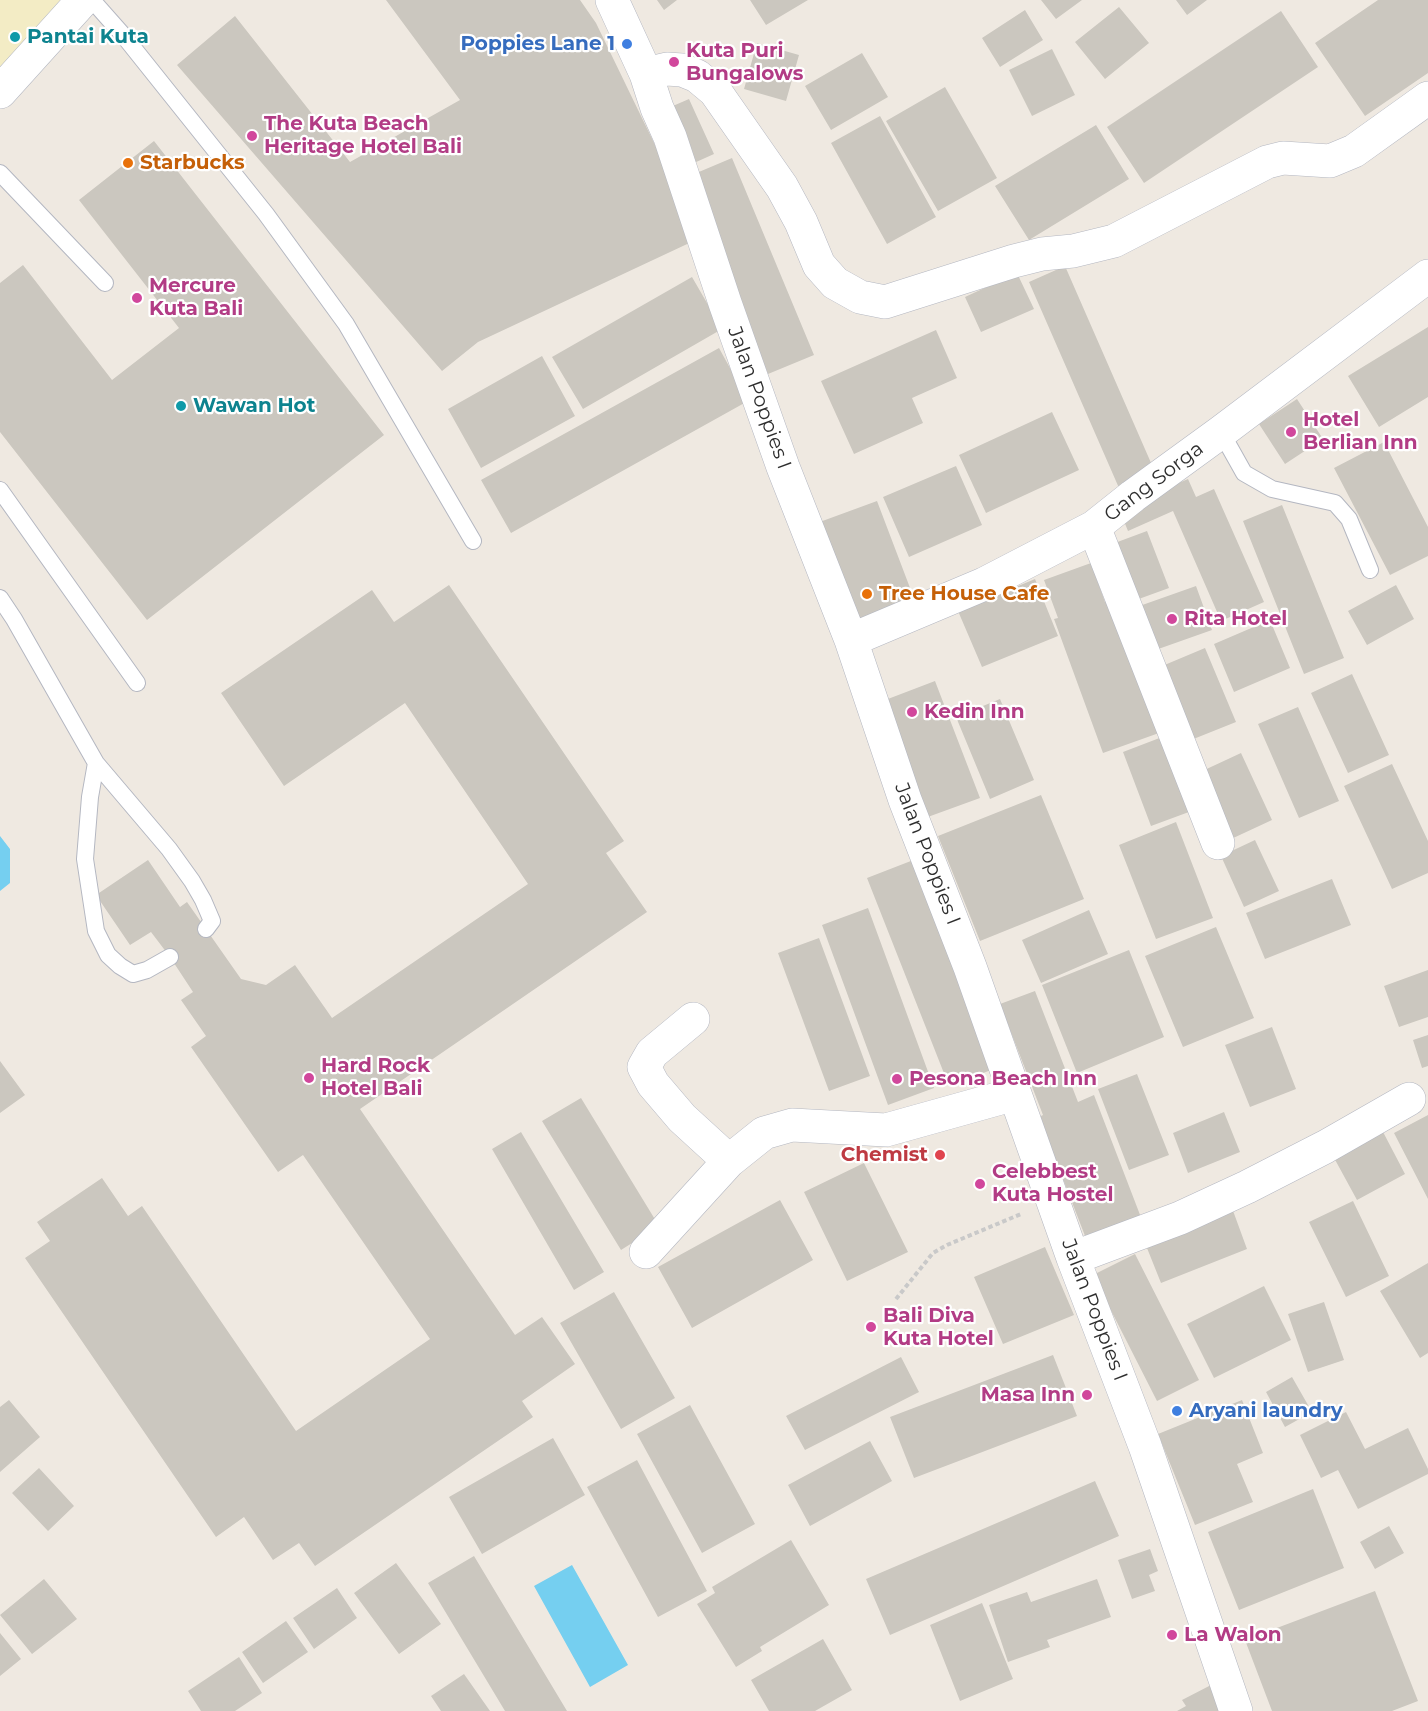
<!DOCTYPE html>
<html>
<head>
<meta charset="utf-8">
<style>
  body { margin:0 }
  canvas { display:block; background:#efe9e1 }
</style>
</head>
<body>
<canvas width="1428" height="1711"></canvas>
<script>
const ctx = document.querySelector('canvas').getContext('2d');
ctx.lineJoin = 'round';
function fillPath(path, color) { ctx.fillStyle = color; ctx.fill(path, 'evenodd'); }
const poly = rows => new Path2D(rows.map(r => 'M' + r).join(''));
function trace(path, color, width, dash) { ctx.strokeStyle = color; ctx.lineWidth = width; ctx.lineCap = dash ? 'butt' : 'round'; ctx.setLineDash(dash || []); ctx.stroke(path); }
function drawText(font, color, halo, rows, align = 'center') {
  ctx.font = font + ' Montserrat,sans-serif'; ctx.lineWidth = 4.5; ctx.setLineDash([]); ctx.textBaseline = 'middle'; ctx.strokeStyle = halo; ctx.fillStyle = color; for (const [text, x, y, turn = 0] of rows) {
    ctx.save(); ctx.translate(x, y); ctx.rotate((+turn || 0) * Math.PI / 180); ctx.textAlign = isNaN(turn) ? turn : align; if (halo) ctx.strokeText(text, 0, 0); ctx.fillText(text, 0, 0); ctx.restore();
  }
}
const sand = poly([
  [0,0,61,0,0,74]
]);
const water = poly([
  [0,836,10,849,10,883,0,891],
  [572,1565,628,1665,590,1687,534,1586]
]);
const building = poly([
  [386,0,580,0,596,23,700,238,478,342,442,371,177,65,235,16,350,162,460,100],
  [657,0,677,0,664,10],
  [750,0,808,0,766,25],
  [1041,0,1082,0,1056,19],
  [1176,0,1207,0,1187,15],
  [1378,0,1428,0,1428,73,1365,116,1315,43],
  [1119,7,1149,43,1105,79,1075,42],
  [1025,10,1043,40,1000,67,982,38],
  [1281,11,1318,67,1144,183,1107,127],
  [757,43,799,55,786,101,744,89],
  [1052,49,1075,95,1032,116,1009,70],
  [862,53,888,97,831,130,805,86],
  [945,87,997,178,938,211,886,121],
  [689,99,714,154,685,167,659,112],
  [880,116,936,217,887,244,831,143],
  [1096,125,1129,179,1029,240,995,186],
  [154,141,384,435,147,620,0,432,0,283,23,265,112,380,179,328,79,200],
  [732,158,814,355,768,374,687,177],
  [1065,266,1155,472,1119,488,1029,282],
  [1017,273,1034,309,981,332,965,297],
  [692,277,722,329,583,409,552,357],
  [1428,327,1428,397,1379,427,1348,376],
  [936,330,957,378,912,398,923,423,854,454,821,381],
  [719,348,748,401,511,533,481,480],
  [542,356,575,416,481,468,448,409],
  [1297,399,1323,439,1285,464,1259,424],
  [1052,412,1079,470,986,513,959,455],
  [1384,442,1428,527,1428,556,1390,575,1334,468],
  [956,466,982,525,909,557,883,497],
  [1188,479,1196,497,1214,489,1264,602,1221,621,1173,511,1128,531,1119,509],
  [877,501,915,601,854,623,817,523],
  [1282,505,1344,658,1304,674,1243,521],
  [1147,531,1169,588,1125,604,1104,547],
  [1091,563,1105,602,1111,599,1159,733,1103,753,1054,619,1058,618,1044,580],
  [1035,579,1058,636,982,667,958,611],
  [449,585,624,841,606,853,647,912,360,1109,515,1335,542,1317,575,1364,522,1401,533,1417,315,1566,299,1543,273,1560,244,1517,216,1537,25,1258,50,1241,37,1222,102,1178,128,1216,142,1206,296,1431,430,1339,303,1155,278,1172,191,1047,206,1036,181,1000,193,992,170,957,151,932,130,945,96,895,148,860,180,907,187,902,241,979,266,985,295,965,332,1018,528,884,405,703,284,786,221,693,372,590,394,622],
  [1396,585,1414,619,1367,645,1348,611],
  [1196,586,1212,630,1147,653,1131,609],
  [1270,620,1290,668,1234,692,1214,644],
  [1205,648,1236,722,1186,742,1155,669],
  [1352,674,1389,755,1348,773,1311,693],
  [935,681,980,798,925,818,880,702],
  [1000,699,1034,780,990,799,956,717],
  [1298,707,1339,801,1299,818,1258,724],
  [1170,734,1197,809,1151,826,1123,752],
  [1241,753,1272,820,1229,840,1198,773],
  [1392,764,1428,841,1428,873,1392,889,1344,786],
  [1041,795,1084,899,980,941,938,836],
  [1176,822,1213,918,1156,939,1119,845],
  [1255,840,1279,891,1244,907,1221,856],
  [916,859,999,1067,949,1086,867,878],
  [1332,879,1351,925,1265,959,1246,913],
  [868,908,934,1088,888,1105,822,925],
  [1089,910,1108,954,1041,983,1022,940],
  [1216,927,1254,1018,1183,1047,1145,956],
  [819,938,870,1076,829,1091,778,953],
  [1129,950,1164,1037,1077,1073,1042,985],
  [1428,970,1428,1017,1399,1027,1384,986],
  [1035,991,1078,1102,1094,1095,1142,1220,1087,1241,1039,1117,1043,1115,1000,1004],
  [1272,1027,1296,1089,1250,1107,1225,1045],
  [1428,1035,1428,1066,1422,1068,1413,1040],
  [0,1061,25,1095,0,1113],
  [1137,1074,1169,1155,1129,1170,1098,1089],
  [581,1098,659,1226,621,1250,542,1121],
  [1224,1112,1240,1152,1188,1173,1173,1133],
  [1428,1115,1428,1199,1394,1133],
  [1382,1130,1405,1174,1357,1200,1333,1156],
  [521,1132,604,1272,574,1290,492,1149],
  [864,1163,908,1252,847,1281,804,1192],
  [780,1200,813,1260,692,1328,658,1267],
  [1353,1201,1389,1276,1346,1297,1309,1222],
  [1232,1208,1247,1249,1161,1283,1145,1243],
  [1045,1247,1074,1315,1003,1344,974,1277],
  [1135,1254,1199,1380,1157,1401,1093,1275],
  [1428,1263,1428,1353,1420,1358,1380,1291],
  [1264,1286,1291,1340,1214,1378,1187,1324],
  [614,1292,675,1398,621,1429,560,1323],
  [1324,1302,1344,1360,1308,1372,1288,1314],
  [1053,1355,1077,1416,914,1478,890,1417],
  [901,1357,919,1392,805,1450,786,1416],
  [1292,1377,1312,1412,1285,1427,1266,1392],
  [9,1400,40,1437,0,1472,0,1407],
  [1242,1400,1263,1453,1237,1464,1253,1502,1195,1525,1158,1434],
  [690,1405,755,1524,702,1553,637,1434],
  [1346,1412,1365,1449,1408,1428,1428,1469,1428,1474,1358,1509,1338,1470,1321,1478,1300,1435],
  [553,1438,585,1495,482,1554,449,1497],
  [870,1441,892,1481,810,1526,788,1485],
  [637,1460,707,1591,658,1617,587,1487],
  [39,1468,74,1506,48,1531,12,1493],
  [1095,1481,1119,1536,890,1635,866,1579],
  [1313,1489,1344,1568,1239,1610,1208,1532],
  [1389,1526,1404,1553,1375,1569,1360,1542],
  [791,1540,829,1605,760,1647,762,1651,736,1667,697,1604,715,1593,712,1587],
  [1150,1549,1158,1571,1149,1575,1155,1591,1132,1599,1118,1560],
  [474,1556,567,1711,505,1711,428,1583],
  [396,1563,441,1624,399,1654,354,1593],
  [44,1579,77,1619,32,1654,0,1615],
  [1097,1579,1111,1617,1047,1640,1050,1647,1008,1662,989,1605,1027,1592,1031,1602],
  [337,1588,357,1618,314,1649,293,1618],
  [1375,1591,1418,1701,1392,1711,1272,1711,1245,1640],
  [982,1603,1013,1679,960,1701,930,1625],
  [286,1621,308,1652,263,1683,242,1652],
  [0,1633,21,1659,0,1676],
  [823,1639,852,1690,815,1711,769,1711,751,1680],
  [239,1657,262,1693,235,1711,201,1711,188,1691],
  [464,1674,490,1711,441,1711,431,1696],
  [1213,1684,1228,1711,1177,1711,1186,1706,1182,1700]
]);
const path = poly([
  [896,1299,933,1253,947,1245,1021,1214]
]);
const service = poly([
  [92,0,123,35,266,214,346,324,473,541],
  [0,173,105,283],
  [1221,432,1244,473,1272,489,1335,503,1349,519,1370,570],
  [0,490,137,683],
  [0,598,14,619,96,763,169,849,192,881,203,900,212,921,206,929],
  [96,763,90,797,85,859,96,931,108,955,120,966,133,974,147,970,170,957]
]);
const minor = poly([
  [612,0,646,74,657,108,670,137,725,303,783,467,851,640,905,800,970,967,1073,1258,1145,1446,1236,1711],
  [646,74,667,69,682,70,697,76,715,91,782,187,801,222,819,265,835,283,860,297,885,302,1014,261,1042,254,1073,251,1114,241,1267,162,1283,158,1330,161,1354,151,1428,98],
  [1094,527,1218,843],
  [851,640,984,584,1094,527,1133,496,1221,432,1428,276],
  [693,1019,652,1053,644,1067,653,1084,682,1118,729,1161],
  [646,1252,729,1161,764,1133,792,1125,886,1130,1015,1094],
  [1073,1258,1180,1218,1247,1187,1325,1147,1409,1099]
]);
const secondary = poly([
  [0,92,83,0]
]);
const markers = [
  [15,37,6,"#0f9aa8"],
  [627,44,6,"#3f7fe0"],
  [674,62,6,"#d1479c"],
  [252,136,6,"#d1479c"],
  [128,163,6,"#e8710a"],
  [137,298,6,"#d1479c"],
  [181,406,6,"#0f9aa8"],
  [1291,432,6,"#d1479c"],
  [867,594,6,"#e8710a"],
  [1172,619,6,"#d1479c"],
  [912,712,6,"#d1479c"],
  [309,1078,6,"#d1479c"],
  [897,1079,6,"#d1479c"],
  [940,1155,6,"#e0444e"],
  [980,1184,6,"#d1479c"],
  [871,1327,6,"#d1479c"],
  [1087,1395,6,"#d1479c"],
  [1177,1411,6,"#3f7fe0"],
  [1172,1635,6,"#d1479c"]
];
const cultureNames = [
  ["Pantai Kuta",27,37],
  ["Wawan Hot",193,406]
];
const shopNames = [
  ["Poppies Lane 1",615,44],
  ["Aryani laundry",1189,1411,"left"]
];
const hotelNames = [
  ["Kuta Puri",686,51],
  ["Bungalows",686,74],
  ["The Kuta Beach",264,124],
  ["Heritage Hotel Bali",264,147],
  ["Mercure",149,286],
  ["Kuta Bali",149,309],
  ["Hotel",1303,420],
  ["Berlian Inn",1303,443],
  ["Rita Hotel",1184,619],
  ["Kedin Inn",924,712],
  ["Hard Rock",321,1066],
  ["Hotel Bali",321,1089],
  ["Pesona Beach Inn",909,1079],
  ["Celebbest",992,1172],
  ["Kuta Hostel",992,1195],
  ["Bali Diva",883,1316],
  ["Kuta Hotel",883,1339],
  ["Masa Inn",1075,1395,"right"],
  ["La Walon",1184,1635]
];
const foodNames = [
  ["Starbucks",140,163],
  ["Tree House Cafe",879,594]
];
const streetNames = [
  ["Jalan Poppies I",759,398,70],
  ["Gang Sorga",1154,482,-37],
  ["Jalan Poppies I",927,854,69],
  ["Jalan Poppies I",1094,1310,69]
];
const healthNames = [
  ["Chemist",928,1155]
];
fillPath(sand, '#f3ecc5');
fillPath(water, '#75cff0');
fillPath(building, '#cbc7bf');
trace(service, '#b4b7c1', 18);
trace(minor, '#b4b7c1', 34);
trace(secondary, '#b4b7c1', 34);
trace(path, '#c9c9c9', 4, [4.5, 3]);
trace(service, '#fff', 16);
trace(minor, '#fff', 33);
trace(secondary, '#fff', 33);
for (const [x, y, r, color] of markers) { const dot = new Path2D(); dot.arc(x, y, r, 0, 2 * Math.PI); ctx.fillStyle = color; ctx.fill(dot); trace(dot, '#fff', 2); }
drawText('bold 20px', '#0d838f', '#fff', cultureNames, 'left');
drawText('bold 20px', '#366cbe', '#fff', shopNames, 'right');
drawText('bold 20px', '#b23c85', '#fff', hotelNames, 'left');
drawText('bold 20px', '#c56008', '#fff', foodNames, 'left');
drawText('20px', '#2e2e2e', '#fff', streetNames);
drawText('bold 20px', '#be3a42', '#fff', healthNames, 'right');
</script>
</body>
</html>
